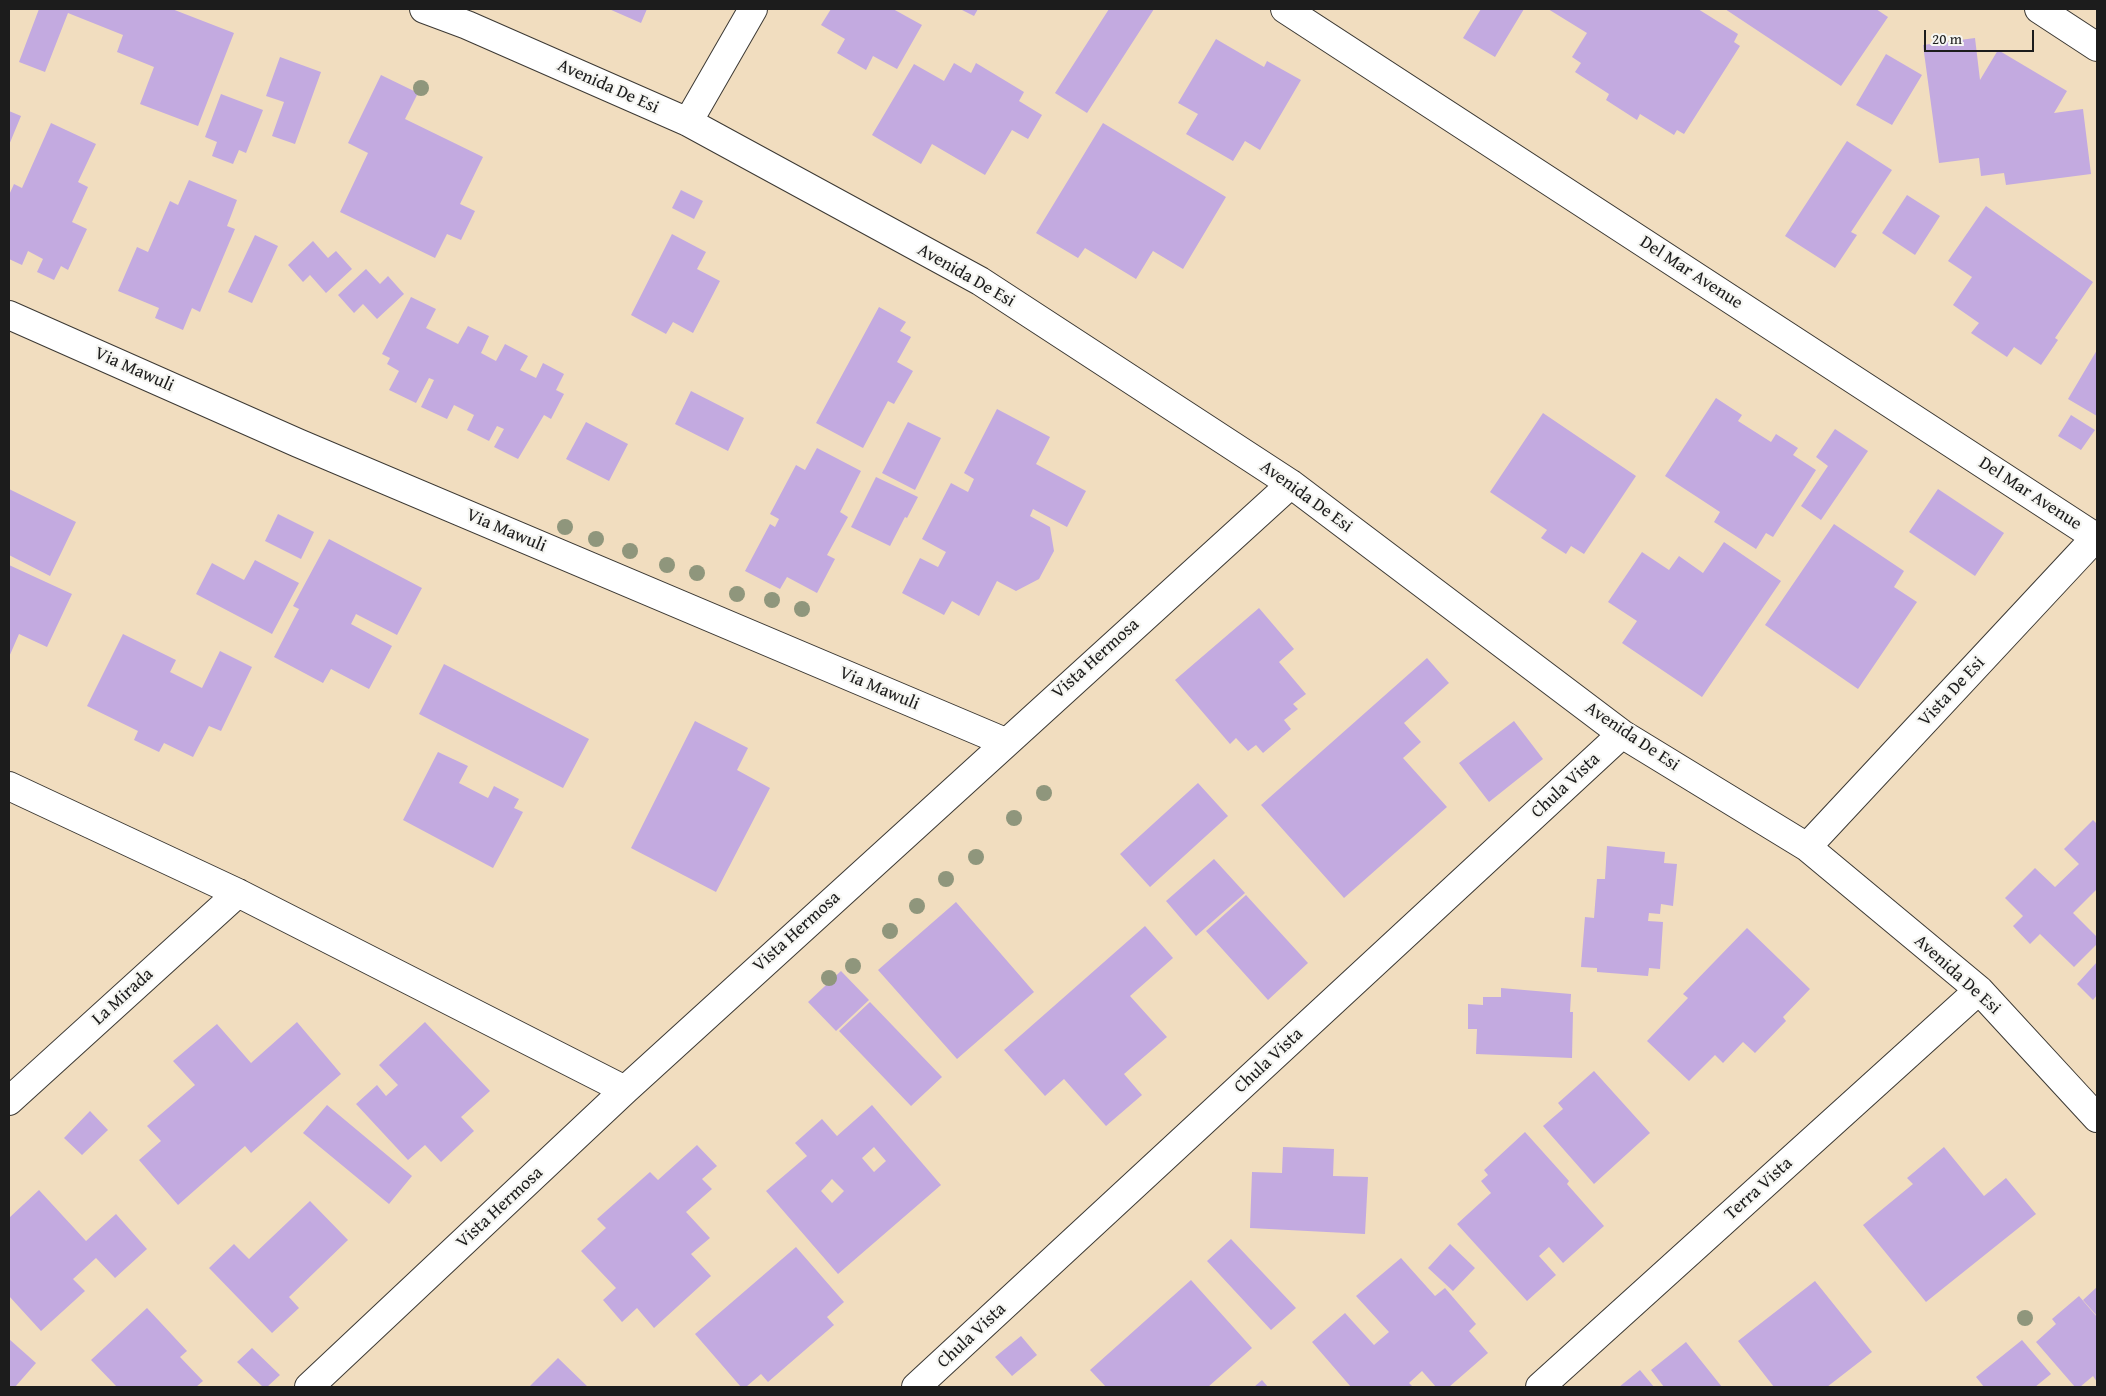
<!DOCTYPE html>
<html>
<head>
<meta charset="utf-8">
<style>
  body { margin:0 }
  #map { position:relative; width:2106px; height:1396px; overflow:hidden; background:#f1ddbf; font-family:"Gentium Book Plus",serif }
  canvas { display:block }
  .frame { position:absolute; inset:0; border:10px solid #1c1c1c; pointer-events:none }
  .scale { position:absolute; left:1924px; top:30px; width:110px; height:22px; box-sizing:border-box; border:2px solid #1c1c1c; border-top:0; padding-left:6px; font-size:15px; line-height:18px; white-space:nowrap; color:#1c1c1c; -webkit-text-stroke:4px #f6f6f2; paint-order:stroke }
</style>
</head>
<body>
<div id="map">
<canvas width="2106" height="1396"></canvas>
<div class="frame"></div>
<div class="scale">20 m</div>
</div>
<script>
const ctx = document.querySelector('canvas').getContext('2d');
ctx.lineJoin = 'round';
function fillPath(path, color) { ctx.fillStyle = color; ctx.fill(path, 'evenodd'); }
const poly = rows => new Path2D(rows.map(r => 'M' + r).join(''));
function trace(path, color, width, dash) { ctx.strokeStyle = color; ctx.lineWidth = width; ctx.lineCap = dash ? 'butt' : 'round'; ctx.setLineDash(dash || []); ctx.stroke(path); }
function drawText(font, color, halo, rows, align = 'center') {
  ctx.font = font + ' "Gentium Book Plus",serif'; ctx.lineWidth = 4.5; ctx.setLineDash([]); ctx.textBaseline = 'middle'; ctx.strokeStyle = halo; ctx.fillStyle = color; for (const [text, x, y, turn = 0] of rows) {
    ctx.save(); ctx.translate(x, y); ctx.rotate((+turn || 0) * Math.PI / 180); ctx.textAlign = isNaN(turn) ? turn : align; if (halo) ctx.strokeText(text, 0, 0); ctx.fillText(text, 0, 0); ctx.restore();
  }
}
const building = poly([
  [39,9,172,9,234,33,198,126,140,104,154,67,117,52,123,35,68,13,45,72,19,62],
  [609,9,647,9,641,23],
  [831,9,893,9,922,25,897,69,873,56,866,70,837,53,845,39,821,25],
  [960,9,978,9,974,16],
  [1109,9,1154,9,1087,113,1055,93],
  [1481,9,1524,9,1495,57,1463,38],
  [1548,9,1698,9,1738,34,1734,42,1740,46,1684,134,1677,130,1674,135,1640,114,1637,120,1606,100,1609,94,1575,72,1581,63,1572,57,1587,33],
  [1725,9,1876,9,1888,17,1841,86],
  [1975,38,1980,80,1998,50,2067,91,2054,113,2083,109,2091,174,2006,185,2004,173,1981,176,1979,158,1939,163,1923,45],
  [1216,39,1264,67,1267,61,1301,80,1260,150,1245,141,1233,161,1186,134,1198,114,1178,103],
  [1886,54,1922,75,1892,125,1856,105],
  [280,57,321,72,295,144,272,136,284,102,266,96],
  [954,63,971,73,976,63,1024,92,1019,101,1042,115,1028,139,1012,130,985,175,932,144,921,164,872,135,914,64,944,81],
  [381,75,418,93,405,119,483,157,460,204,475,211,461,240,447,234,435,258,340,212,368,153,348,143],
  [221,94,263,110,246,153,239,150,233,164,212,156,217,142,205,137],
  [9,111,21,116,9,145],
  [51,123,96,144,78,182,88,187,72,222,87,229,68,270,61,266,54,280,37,272,43,259,28,251,22,265,9,259,9,195,14,184,22,188],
  [1103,123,1226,197,1183,269,1153,251,1136,279,1085,248,1078,258,1036,233],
  [1847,141,1892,170,1851,232,1857,235,1835,268,1785,236],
  [189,180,237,200,227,226,235,229,200,312,192,308,183,330,155,318,159,308,118,291,137,247,148,252,170,201,178,205],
  [681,190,703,201,694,219,672,208],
  [1907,195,1940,216,1915,255,1882,233],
  [1986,206,2093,282,2055,338,2058,340,2041,365,2014,347,2007,357,1971,333,1979,323,1953,305,1972,277,1948,261],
  [672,234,706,252,697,269,720,281,693,333,673,322,666,334,631,315],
  [255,235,278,246,252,303,228,292],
  [313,241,328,258,336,251,352,269,326,293,310,275,303,282,288,265],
  [366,269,380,284,388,276,404,294,377,319,363,304,354,313,338,295],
  [411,297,436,309,426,328,458,344,468,326,489,336,481,353,496,361,505,344,528,356,520,370,536,378,543,363,564,374,556,390,564,394,551,419,544,415,518,459,494,447,504,429,497,426,489,441,467,430,474,415,454,405,447,419,421,407,434,380,429,378,416,403,389,390,399,371,387,364,390,358,382,354],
  [879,307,906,322,900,331,911,337,897,362,913,371,894,404,888,401,863,448,816,423],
  [2097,350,2097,416,2068,399],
  [691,391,744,418,728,451,675,424],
  [1716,398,1742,415,1738,421,1771,442,1776,434,1798,448,1793,455,1816,470,1773,537,1766,533,1756,549,1714,522,1720,512,1665,476],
  [997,409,1050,437,1036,464,1086,491,1067,527,1033,509,1030,516,1050,527,1054,551,1039,579,1016,591,997,581,979,616,952,601,944,615,902,593,920,558,938,567,946,552,922,539,951,483,968,492,974,479,964,473],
  [1543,413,1636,476,1584,554,1571,546,1566,554,1541,538,1547,530,1490,492],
  [2071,415,2095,430,2081,450,2058,436],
  [586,422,628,444,609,481,566,459],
  [908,422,941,438,915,490,882,473],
  [1835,429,1868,451,1821,520,1801,506,1828,466,1816,457],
  [817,448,861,471,840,512,848,517,827,555,835,559,817,593,787,577,780,589,745,571,770,524,775,527,779,519,770,514,796,465,805,470],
  [876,477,918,497,907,518,905,517,890,546,851,527],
  [9,489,76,522,50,576,9,555],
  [1938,489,2004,533,1975,576,1909,532],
  [278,514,314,532,301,559,265,541],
  [1834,524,1904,571,1894,587,1917,602,1858,689,1765,625],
  [329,539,422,588,397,635,356,614,351,624,392,646,369,689,331,669,323,683,274,657,299,609,293,606],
  [1724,542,1781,581,1702,697,1622,643,1637,621,1608,602,1642,552,1669,570,1679,556,1703,573],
  [255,560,299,583,272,634,196,594,212,563,244,580],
  [9,565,72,594,47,647,19,634,9,657],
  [1259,608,1294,649,1279,662,1306,694,1293,704,1298,709,1284,720,1291,729,1263,753,1256,745,1248,751,1236,738,1230,744,1175,680],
  [123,634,176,660,170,672,202,688,220,651,252,667,221,731,209,726,193,757,164,743,159,752,134,740,138,731,87,706],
  [1427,658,1449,683,1404,723,1421,742,1403,758,1447,807,1344,898,1261,805],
  [444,664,589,739,563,788,419,714],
  [695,721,748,748,737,770,770,788,716,892,631,848],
  [1514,721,1543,759,1489,802,1459,763],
  [438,752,468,766,459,783,488,798,494,786,519,799,514,808,523,812,493,868,403,820],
  [1198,783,1228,816,1150,887,1120,854],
  [2093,820,2097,824,2097,889,2073,913,2097,937,2097,944,2074,967,2040,934,2030,944,2013,926,2023,916,2005,898,2035,868,2055,887,2079,864,2064,849],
  [1607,846,1665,852,1664,863,1677,864,1673,906,1661,904,1660,914,1649,913,1648,921,1663,922,1660,969,1649,968,1648,976,1597,972,1597,968,1581,967,1585,917,1594,918,1597,879,1605,879],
  [1214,859,1245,893,1196,936,1166,901],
  [1246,895,1308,963,1268,1000,1206,931],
  [956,902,1034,992,957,1059,878,970],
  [1145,926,1173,958,1130,996,1167,1037,1124,1074,1142,1095,1106,1126,1064,1079,1045,1096,1004,1050],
  [1747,928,1810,989,1783,1017,1786,1021,1755,1053,1743,1042,1723,1063,1715,1055,1689,1081,1647,1041,1688,998,1683,994],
  [2097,962,2097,995,2093,1000,2077,984],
  [841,971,869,1000,836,1031,808,1002],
  [1501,988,1571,994,1570,1012,1573,1012,1572,1058,1476,1054,1477,1029,1468,1029,1468,1004,1483,1005,1483,997,1501,997],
  [870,1002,942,1077,911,1106,839,1031],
  [297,1022,341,1074,251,1153,245,1146,178,1205,139,1160,161,1141,147,1126,195,1085,173,1061,217,1024,251,1063],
  [425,1022,490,1091,461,1117,474,1131,441,1162,425,1145,408,1160,356,1104,377,1085,386,1096,398,1085,379,1065],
  [1594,1071,1650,1133,1594,1184,1543,1126,1563,1109,1558,1103],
  [327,1105,412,1176,389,1204,303,1133],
  [872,1105,941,1185,838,1274,766,1191,807,1156,795,1143,822,1119,837,1136],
  [874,1147,886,1161,874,1172,862,1158],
  [832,1179,844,1191,832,1203,821,1191],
  [90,1111,108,1130,82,1155,64,1138],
  [1525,1132,1569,1181,1567,1184,1604,1226,1563,1263,1549,1247,1539,1256,1556,1275,1527,1301,1457,1224,1491,1193,1481,1181,1488,1175,1484,1170],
  [697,1145,717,1166,702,1179,712,1189,686,1212,710,1238,691,1254,711,1276,654,1328,637,1308,622,1322,603,1300,616,1288,581,1251,606,1228,597,1219,650,1172,658,1180],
  [1283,1147,1334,1149,1333,1176,1368,1177,1365,1234,1250,1228,1252,1172,1282,1173],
  [1944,1147,1984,1196,2006,1178,2036,1214,1926,1302,1863,1225,1913,1184,1907,1178],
  [39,1190,86,1241,116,1214,147,1249,115,1278,96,1258,73,1279,85,1291,41,1331,9,1296,9,1218],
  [310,1201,348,1240,289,1297,299,1308,272,1333,209,1268,234,1244,249,1259],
  [1231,1239,1296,1308,1271,1330,1207,1261],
  [1450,1244,1475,1268,1453,1291,1428,1268],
  [796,1247,844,1302,827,1317,834,1325,768,1382,761,1374,746,1387,741,1387,695,1334],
  [1401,1258,1435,1296,1445,1288,1476,1324,1469,1331,1488,1353,1449,1387,1436,1387,1422,1371,1409,1383,1413,1387,1351,1387,1312,1342,1345,1313,1374,1345,1389,1332,1356,1296],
  [1191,1280,1252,1348,1208,1387,1106,1387,1090,1370],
  [1815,1281,1872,1352,1827,1387,1774,1387,1738,1341],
  [2097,1287,2097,1316,2083,1300],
  [2079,1296,2097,1317,2097,1382,2093,1376,2080,1387,2075,1387,2036,1342,2056,1324,2052,1319],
  [147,1308,187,1351,180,1357,203,1381,196,1387,117,1387,91,1360],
  [1021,1336,1037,1355,1012,1376,995,1357],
  [9,1339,36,1363,15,1387,9,1387],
  [2022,1340,2051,1374,2035,1387,1984,1387,1976,1377],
  [1686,1342,1722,1387,1664,1387,1651,1370],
  [252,1348,280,1375,267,1387,263,1387,237,1362],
  [558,1358,588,1387,529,1387],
  [1640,1370,1654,1387,1619,1387],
  [1262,1380,1268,1387,1254,1387]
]);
const street = poly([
  [424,9,467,25,688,122,980,281,1291,484,1622,734,1807,847,1979,990,2097,1118],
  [1285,9,2097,538],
  [2039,9,2097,47],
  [688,122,753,9],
  [9,315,298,443,1005,742],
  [9,786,238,893,625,1090],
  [1807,847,2097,536],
  [9,1101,238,893],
  [309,1387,625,1090,1291,484],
  [916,1387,1622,734],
  [1540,1387,1979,990]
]);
const trees = [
  [421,88],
  [565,527],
  [596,539],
  [630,551],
  [667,565],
  [697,573],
  [737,594],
  [772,600],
  [802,609],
  [1044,793],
  [1014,818],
  [976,857],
  [946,879],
  [917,906],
  [890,931],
  [853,966],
  [829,978],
  [2025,1318]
];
const streetNames = [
  ["Avenida De Esi",608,87,24],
  ["Del Mar Avenue",1691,273,33],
  ["Avenida De Esi",966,276,30],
  ["Via Mawuli",134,370,24],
  ["Del Mar Avenue",2030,494,33],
  ["Avenida De Esi",1306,497,36],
  ["Via Mawuli",506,531,23],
  ["Vista Hermosa",1096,659,-42],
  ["Via Mawuli",879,689,23],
  ["Vista De Esi",1952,692,-47],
  ["Avenida De Esi",1632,737,34],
  ["Chula Vista",1566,786,-43],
  ["Vista Hermosa",797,932,-42],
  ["Avenida De Esi",1957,975,42],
  ["La Mirada",123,997,-42],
  ["Chula Vista",1269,1061,-43],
  ["Terra Vista",1759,1189,-42],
  ["Vista Hermosa",500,1208,-43],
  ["Chula Vista",972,1336,-43]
];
fillPath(building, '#c3aae0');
trace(street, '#3c3934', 30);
trace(street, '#fff', 28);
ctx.fillStyle = '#8f967c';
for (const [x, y] of trees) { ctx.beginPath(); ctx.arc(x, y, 8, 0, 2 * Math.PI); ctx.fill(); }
drawText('18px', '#1c1c1c', '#f6f6f2', streetNames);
</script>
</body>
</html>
